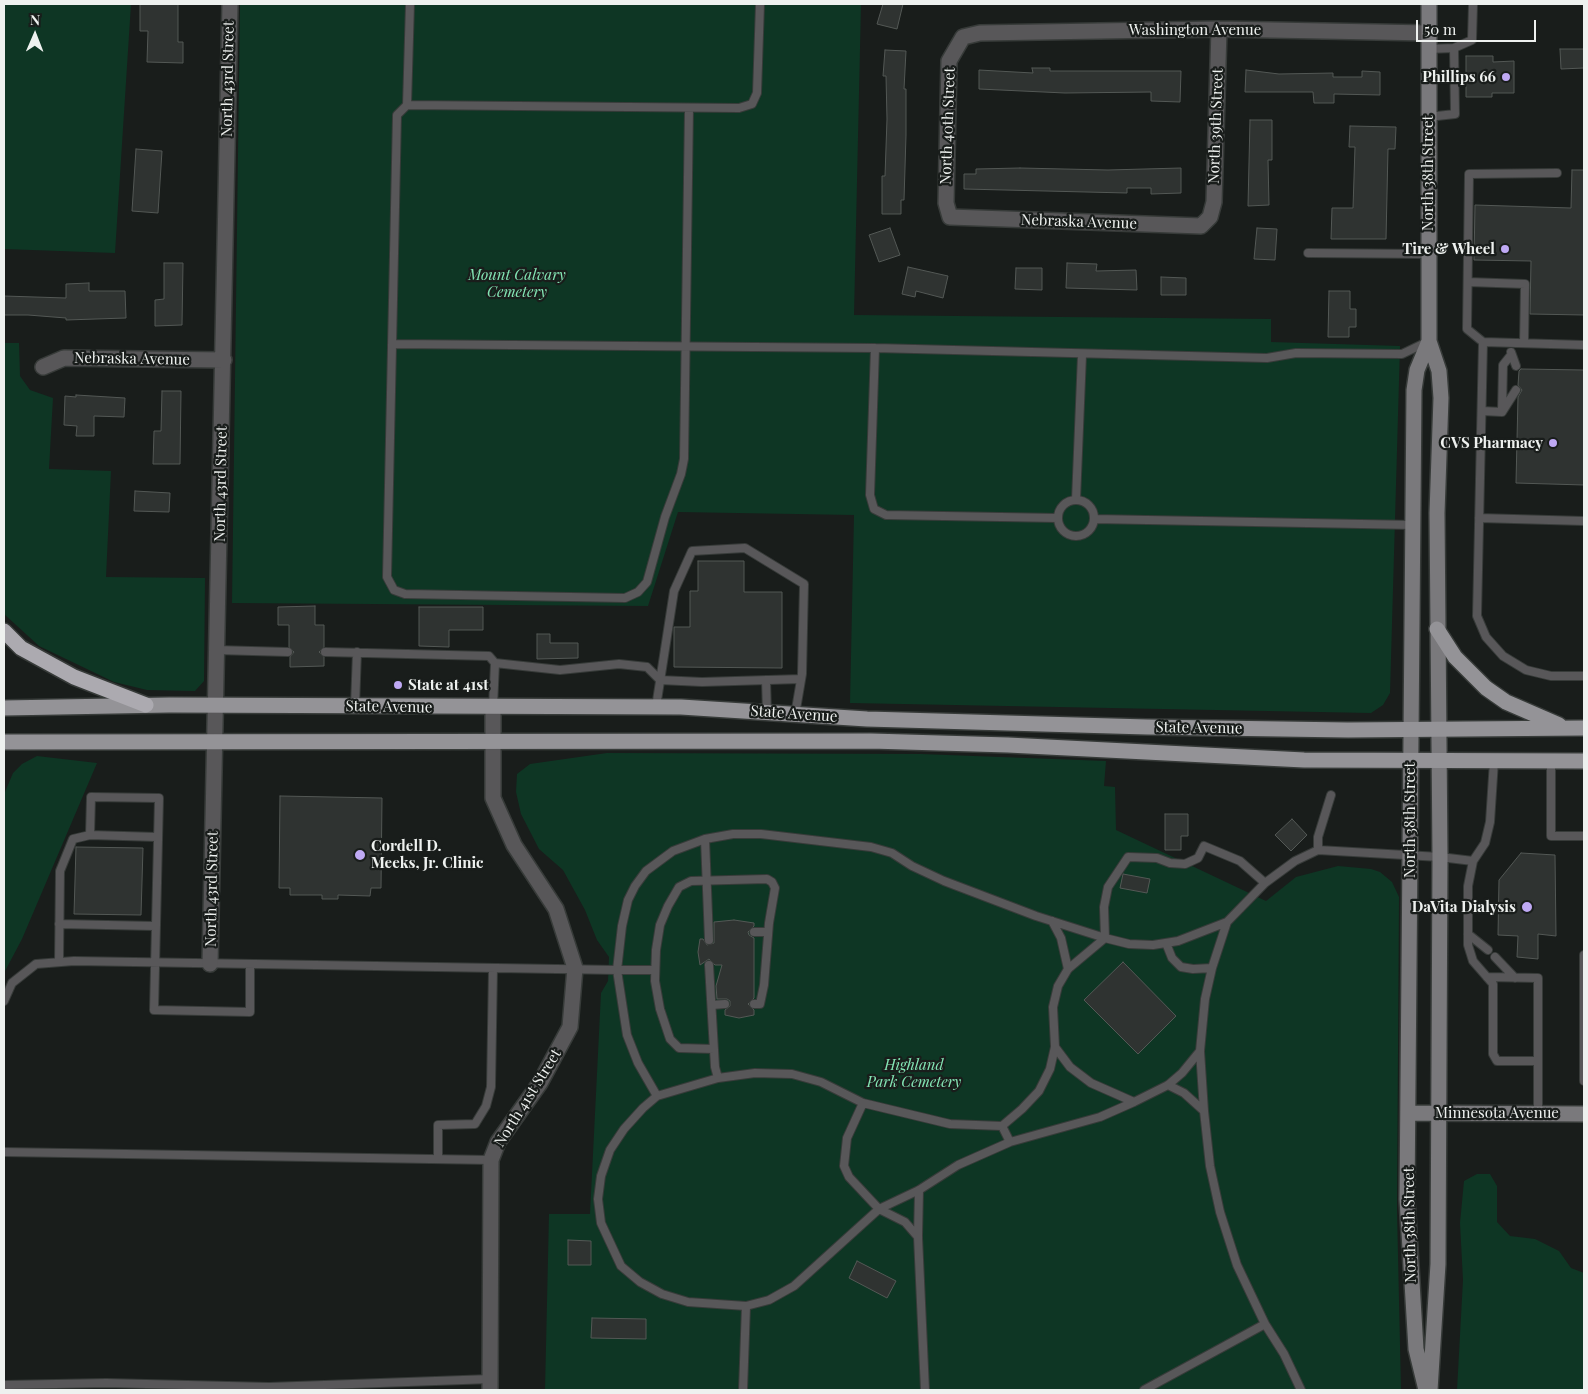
<!DOCTYPE html>
<html>
<head>
<meta charset="utf-8">
<style>
  body { margin:0 }
  #map { position:relative; width:1588px; height:1394px; overflow:hidden; background:#191d1b; font-family:"Playfair Display",serif }
  canvas { display:block }
  .frame { position:absolute; inset:0; border:5px solid #eef1ef; pointer-events:none }
  .north { position:absolute; left:10px; top:10px; width:50px; height:50px; -webkit-text-stroke:4px #191d1b; paint-order:stroke; rotate:1deg; font-size:14px; font-weight:700; line-height:20px; text-align:center; color:#eef1ef }
  .north::after { content:''; display:block; margin:auto; width:18px; height:22px; background:#eef1ef; clip-path:polygon(50% 0,100% 100%,50% 72%,0 100%) }
  .scale { position:absolute; left:1416px; top:20px; width:120px; height:22px; box-sizing:border-box; border:2px solid #eef1ef; border-top:0; padding-left:6px; font-size:15px; line-height:18px; white-space:nowrap; color:#eef1ef; -webkit-text-stroke:4px #191d1b; paint-order:stroke }
</style>
</head>
<body>
<div id="map">
<canvas width="1588" height="1394"></canvas>
<div class="frame"></div>
<div class="north">N</div>
<div class="scale">50 m</div>
</div>
<script>
const ctx = document.querySelector('canvas').getContext('2d');
ctx.lineJoin = 'round';
function fillPath(path, color) { ctx.fillStyle = color; ctx.fill(path, 'evenodd'); }
const poly = rows => new Path2D(rows.map(r => 'M' + r).join(''));
function trace(path, color, width, dash) { ctx.strokeStyle = color; ctx.lineWidth = width; ctx.lineCap = dash ? 'butt' : 'round'; ctx.setLineDash(dash || []); ctx.stroke(path); }
function drawText(font, color, halo, rows, align = 'center') {
  ctx.font = font + ' "Playfair Display",serif'; ctx.lineWidth = 4.5; ctx.setLineDash([]); ctx.textBaseline = 'middle'; ctx.strokeStyle = halo; ctx.fillStyle = color; for (const [text, x, y, turn = 0] of rows) {
    ctx.save(); ctx.translate(x, y); ctx.rotate((+turn || 0) * Math.PI / 180); ctx.textAlign = isNaN(turn) ? turn : align; if (halo) ctx.strokeText(text, 0, 0); ctx.fillText(text, 0, 0); ctx.restore();
  }
}
const green = poly([
  [4,4,131,4,115,253,4,249],
  [240,4,861,4,854,315,1271,319,1271,342,1400,346,1390,693,1383,705,1371,713,850,703,854,515,678,512,648,606,232,603],
  [4,343,19,343,20,376,30,390,53,398,49,469,111,471,106,577,205,578,204,681,195,691,147,690,114,682,39,646,4,614],
  [607,753,921,754,1106,761,1104,786,1115,787,1116,830,1266,901,1296,877,1338,866,1371,869,1380,872,1392,882,1399,897,1397,1210,1401,1390,545,1390,549,1214,590,1214,601,993,608,981,609,957,597,940,585,910,563,870,539,849,521,814,516,792,517,774,530,764],
  [37,756,97,763,22,939,4,973,5,792,13,773,22,764],
  [1477,1174,1490,1174,1497,1186,1497,1222,1510,1236,1535,1239,1559,1251,1571,1268,1584,1273,1584,1390,1457,1390,1463,1280,1460,1223,1464,1181]
]);
const building = poly([
  [140,4,178,4,178,42,183,42,183,63,147,62,148,31,140,31,140,4],
  [883,4,903,4,897,29,877,24,883,4],
  [1560,49,1584,49,1584,68,1561,69,1560,49],
  [885,50,906,51,904,89,906,89,906,135,904,200,901,200,901,214,882,214,882,176,885,176,887,119,886,76,883,76,885,50],
  [1466,56,1493,56,1493,62,1514,61,1514,93,1492,93,1492,97,1466,97,1466,56],
  [1032,68,1050,68,1050,71,1181,71,1180,102,1151,101,1151,92,1065,93,979,89,979,70,1033,73,1032,68],
  [1246,70,1279,74,1333,73,1333,77,1362,77,1362,71,1380,72,1380,95,1334,94,1334,103,1314,103,1313,92,1245,92,1246,70],
  [1250,120,1272,120,1272,160,1268,160,1269,205,1248,206,1250,120],
  [1350,126,1396,127,1395,149,1388,149,1386,239,1331,239,1332,208,1353,208,1355,147,1349,147,1350,126],
  [136,149,162,151,158,213,132,211,136,149],
  [1020,168,1108,170,1181,168,1181,193,1151,194,1151,188,1127,188,1127,193,964,189,964,174,976,174,976,169,1020,168],
  [1572,170,1584,170,1584,315,1530,314,1531,261,1474,260,1475,205,1571,208,1572,170],
  [890,228,900,255,879,262,869,235,890,228],
  [1257,228,1277,229,1275,260,1254,259,1257,228],
  [164,263,183,263,182,325,155,326,155,300,164,299,164,263],
  [1067,263,1097,264,1096,271,1136,270,1137,290,1066,288,1067,263],
  [908,267,948,276,943,298,916,291,915,297,902,294,908,267],
  [1016,268,1042,268,1042,290,1015,289,1016,268],
  [1161,277,1186,278,1186,295,1161,295,1161,277],
  [89,283,89,291,125,291,126,318,66,320,66,318,28,315,4,315,4,296,66,298,66,284,89,283],
  [1329,291,1350,291,1350,309,1356,309,1356,327,1349,327,1349,337,1328,337,1329,291],
  [1521,369,1584,370,1584,485,1516,483,1518,397,1522,390,1518,385,1519,371,1521,369],
  [162,391,181,391,180,464,153,464,154,431,161,431,162,391],
  [76,395,125,398,124,417,94,416,94,436,76,436,77,426,64,425,65,396,76,397,76,395],
  [135,491,170,493,169,512,134,511,135,491],
  [698,561,744,561,744,592,782,592,782,668,674,667,674,627,690,627,690,591,698,591,698,561],
  [315,606,315,625,324,625,324,647,319,652,324,657,324,666,290,667,290,657,294,652,289,647,289,625,278,625,278,607,315,606],
  [419,607,483,607,483,630,449,630,449,647,419,646,419,607],
  [537,634,550,634,550,643,578,643,578,658,537,659,537,634],
  [280,796,382,798,381,888,371,888,370,896,338,895,338,899,322,899,322,895,290,895,290,888,279,888,280,796],
  [1165,814,1188,814,1188,836,1181,836,1181,850,1165,850,1165,814],
  [1292,819,1307,835,1291,851,1275,835,1292,819],
  [76,847,143,848,141,915,74,914,76,847],
  [1521,853,1555,855,1556,936,1538,934,1538,959,1517,957,1518,936,1498,935,1499,880,1521,853],
  [1123,874,1150,879,1147,893,1120,888,1123,874],
  [734,920,754,923,754,926,748,932,749,935,754,938,754,998,748,1004,754,1010,754,1015,739,1018,725,1015,725,1010,730,1006,730,1001,727,999,717,999,716,986,722,965,715,965,709,959,700,965,698,952,700,939,703,939,707,945,714,943,714,922,734,920],
  [1123,962,1176,1016,1138,1054,1084,1000,1123,962],
  [568,1240,591,1241,591,1265,568,1265,568,1240],
  [857,1261,896,1281,887,1298,849,1278,857,1261],
  [592,1318,646,1319,646,1339,591,1338,592,1318]
]);
const lane = poly([
  [1428,49,1454,48,1472,40,1473,4],
  [407,105,410,4],
  [689,108,684,459,681,474,665,517,647,582,638,592,625,598,405,594,394,590,387,577,397,115,407,105,739,108,752,104,757,93,760,4],
  [1428,117,1455,114,1454,48],
  [1557,173,1469,174,1467,329,1483,342,1584,345],
  [1308,253,1428,254],
  [1468,282,1525,284,1524,343],
  [1483,342,1477,616,1486,637,1503,656,1526,670,1551,676,1584,676],
  [392,344,875,348,1267,358,1296,353,1402,354,1427,342],
  [875,348,870,495,874,509,886,515,1058,518],
  [1511,352,1516,366],
  [1482,411,1502,412,1516,390],
  [1502,412,1503,365,1511,355],
  [1076,500,1082,355],
  '1058 518a18 18 0 1 1 36 0a18 18 0 1 1-36 0Z',
  [1479,518,1584,521],
  [1094,519,1414,525],
  [216,650,288,652],
  [325,652,489,656,495,663,493,707],
  [495,663,560,670,619,664,647,667,660,680,702,682,801,679],
  [766,680,767,713],
  [355,706,357,652],
  [656,707,674,591,692,551,745,548,804,584,802,674,795,715],
  [1551,760,1551,836,1584,836],
  [157,837,90,835,91,797,159,798,154,1010,250,1012,250,965],
  [705,839,709,940],
  [1318,850,1318,837,1331,795],
  [1052,921,1061,938,1068,969],
  [59,924,155,926],
  [754,932,768,932],
  [1468,934,1488,950],
  [1166,943,1172,958,1181,967,1193,969,1212,968],
  [1584,955,1584,1081],
  [1495,957,1515,978],
  [59,962,60,871,73,839,90,835],
  [709,965,715,1067,718,1078],
  [655,970,617,970,627,1035,638,1063,657,1096,643,1108,624,1129,610,1150,601,1176,598,1199,601,1223,621,1266,640,1282,662,1294,688,1302,746,1306],
  [1487,977,1538,978,1538,1061,1497,1061,1493,1054,1493,984,1473,961,1468,945,1468,886,1473,861,1485,843,1490,822,1494,761],
  [4,1001,12,983,36,964,74,961,617,970,622,926,628,900,635,886,646,871,673,851,705,839,733,834,761,834,871,847,892,853,912,866,944,881,1036,916,1105,938,1104,907,1108,887,1128,857,1157,858,1170,863,1185,864,1198,858,1204,846,1240,861,1265,883],
  [712,1005,725,1004],
  [714,1049,679,1048,670,1039,660,1009,655,981,656,950,660,925,668,906,679,887,691,881,767,879,772,882,775,888,769,923,764,985,760,1004,754,1004],
  [1200,1051,1182,1073,1168,1085,1134,1102,1091,1083,1070,1067,1055,1047,1053,1007,1058,986,1068,969,1105,938,1129,944,1153,945,1178,941,1227,922,1265,883,1295,861,1318,850,1440,857,1473,861],
  [1538,1061,1538,1114],
  [1168,1085,1184,1093,1204,1111,1210,1166,1220,1212,1237,1265,1265,1324,1284,1354,1301,1390],
  [657,1096,718,1078,755,1073,792,1074,821,1082,863,1103],
  [1204,1111,1200,1051,1205,999,1212,968,1227,922],
  [1002,1126,1022,1109,1039,1091,1050,1069,1055,1047],
  [1010,1142,958,1165,919,1190,879,1209,849,1177,844,1166,847,1138,863,1103,950,1124,1002,1126,1010,1142,1100,1117,1134,1102],
  [4,1152,491,1160],
  [438,1159,438,1125,475,1124,486,1106,491,1087,493,968],
  [919,1190,918,1237,925,1390],
  [4,1385,106,1383,269,1387,491,1379],
  [743,1390,746,1306,769,1300,794,1286,879,1209,905,1222,918,1237],
  [1144,1390,1265,1324]
]);
const street = poly([
  [1219,29,1214,202,1210,217,1201,226,950,217,946,203,949,61,963,37,980,33,1219,29,1428,33],
  [43,367,64,358,224,360],
  [210,964,230,4],
  [490,1390,491,1160,498,1142,540,1083,570,1027,575,968,556,909,514,845,493,798,493,707]
]);
const secondary = poly([
  [1429,4,1429,341,1439,371,1441,398,1437,513,1440,857,1438,1264,1430,1390],
  [1410,1113,1584,1114],
  [1426,1390,1416,1349,1407,1199,1414,390,1417,370,1429,341]
]);
const primary = poly([
  [1437,629,1455,657,1486,688,1506,702,1559,725],
  [4,708,169,705,681,707,867,719,1147,727,1348,730,1584,728],
  [4,742,871,741,1008,745,1304,760,1584,761]
]);
const highway = poly([
  [4,631,21,648,74,677,146,705]
]);
const markers = [
  [1506,77,5,"#bfa9f4"],
  [1505,249,5,"#bfa9f4"],
  [1553,443,5,"#bfa9f4"],
  [398,685,5,"#bfa9f4"],
  [360,855,6,"#bfa9f4"],
  [1527,907,6,"#bfa9f4"]
];
const streetNames = [
  ["Washington Avenue",1195,30],
  ["North 43rd Street",228,79,-89],
  ["North 40th Street",948,126,-88],
  ["North 39th Street",1216,126,-88],
  ["North 38th Street",1428,173,-90],
  ["Nebraska Avenue",1079,222,2],
  ["Nebraska Avenue",132,359,1],
  ["North 43rd Street",221,484,-89],
  ["State Avenue",389,707,1],
  ["State Avenue",794,714,4],
  ["State Avenue",1199,728,1],
  ["North 38th Street",1410,820,-90],
  ["North 43rd Street",212,889,-89],
  ["North 41st Street",528,1098,-58],
  ["Minnesota Avenue",1497,1113],
  ["North 38th Street",1410,1225,-91]
];
const poiNames = [
  ["Phillips 66",1496,77],
  ["Tire & Wheel",1495,249],
  ["CVS Pharmacy",1543,443],
  ["State at 41st",408,685,"left"],
  ["Cordell D.",371,846,"left"],
  ["Meeks, Jr. Clinic",371,863,"left"],
  ["DaVita Dialysis",1516,907]
];
const parkNames = [
  ["Mount Calvary",517,275],
  ["Cemetery",517,292],
  ["Highland",914,1065],
  ["Park Cemetery",914,1082]
];
fillPath(green, '#0e3624');
fillPath(building, '#2f3331');
trace(building, '#535855', 1);
trace(lane, '#373b39', 10);
trace(street, '#373b39', 18);
trace(secondary, '#373b39', 18);
trace(primary, '#373b39', 18);
trace(highway, '#373b39', 18);
trace(lane, '#585759', 8);
trace(street, '#585759', 15);
trace(secondary, '#7a797c', 15);
trace(primary, '#949397', 15);
trace(highway, '#acaab0', 15);
for (const [x, y, r, color] of markers) { const dot = new Path2D(); dot.arc(x, y, r, 0, 2 * Math.PI); ctx.fillStyle = color; ctx.fill(dot); trace(dot, '#191d1b', 2); }
drawText('15px', '#eef1ef', '#191d1b', streetNames);
drawText('bold 15px', '#eef1ef', '#191d1b', poiNames, 'right');
drawText('italic 15px', '#84e6b5', '#191d1b', parkNames);
</script>
</body>
</html>
